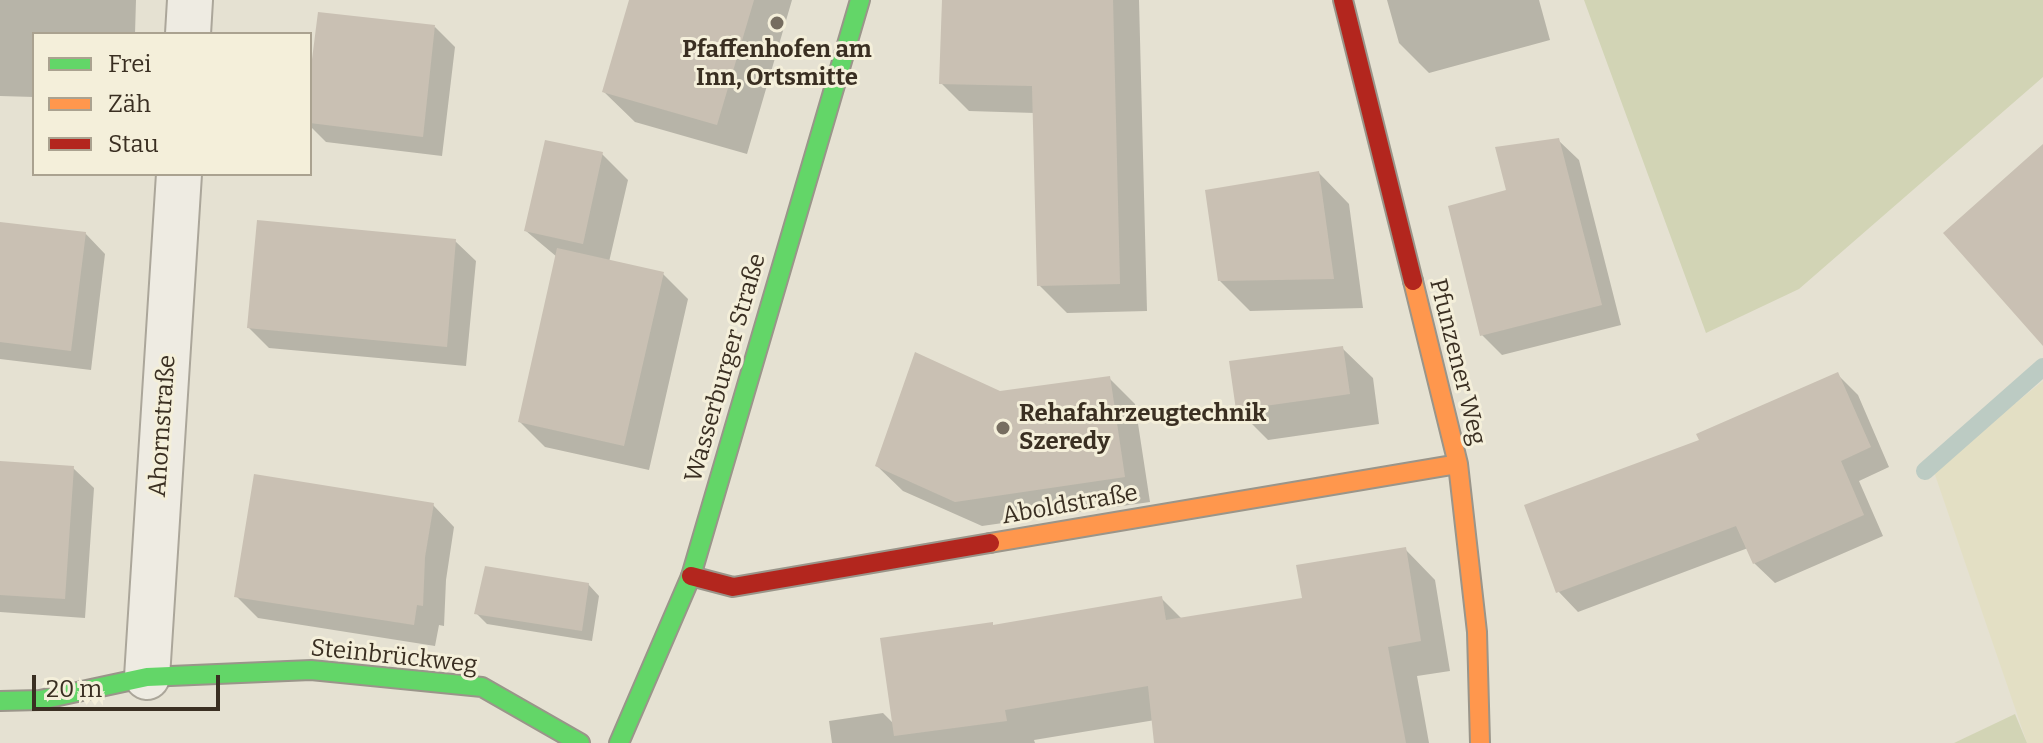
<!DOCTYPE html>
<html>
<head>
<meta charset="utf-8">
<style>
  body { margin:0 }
  #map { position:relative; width:2043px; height:743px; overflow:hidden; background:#e5e1d2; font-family:Bitter,serif }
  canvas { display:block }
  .legend { position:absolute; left:32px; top:32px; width:280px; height:144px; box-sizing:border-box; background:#f4efda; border:2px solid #aaa290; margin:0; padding:10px 14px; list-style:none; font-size:24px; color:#3a2f22 }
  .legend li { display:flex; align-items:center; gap:16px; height:40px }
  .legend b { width:40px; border:2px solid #aaa290 }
  .scale { position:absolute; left:32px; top:675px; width:188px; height:36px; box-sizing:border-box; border:4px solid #3a2f22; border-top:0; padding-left:10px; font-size:24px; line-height:28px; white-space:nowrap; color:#3a2f22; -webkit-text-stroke:6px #f4efda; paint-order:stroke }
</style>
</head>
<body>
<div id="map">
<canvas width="2043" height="743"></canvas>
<ul class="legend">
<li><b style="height:10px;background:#63d668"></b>Frei</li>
<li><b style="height:10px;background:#ff974d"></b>Zäh</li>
<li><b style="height:10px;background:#b3261e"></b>Stau</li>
</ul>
<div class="scale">20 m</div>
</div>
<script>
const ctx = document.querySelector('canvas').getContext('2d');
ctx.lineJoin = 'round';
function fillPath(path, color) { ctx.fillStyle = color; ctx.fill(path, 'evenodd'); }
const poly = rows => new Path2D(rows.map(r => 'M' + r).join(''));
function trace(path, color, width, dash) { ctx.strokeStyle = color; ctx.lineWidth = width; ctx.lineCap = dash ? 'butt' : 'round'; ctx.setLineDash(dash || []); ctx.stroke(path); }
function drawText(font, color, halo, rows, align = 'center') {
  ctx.font = font + ' Bitter,serif'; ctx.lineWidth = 6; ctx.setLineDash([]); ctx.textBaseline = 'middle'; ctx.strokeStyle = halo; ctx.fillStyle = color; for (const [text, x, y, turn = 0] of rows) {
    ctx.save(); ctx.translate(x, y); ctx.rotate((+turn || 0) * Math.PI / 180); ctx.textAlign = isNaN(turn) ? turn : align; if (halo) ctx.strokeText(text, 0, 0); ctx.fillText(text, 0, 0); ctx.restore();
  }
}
const farmland = poly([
  [2043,381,2043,743,2027,743,1933,469]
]);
const green = poly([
  [1584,0,2043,0,2043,77,1799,289,1706,333],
  [2015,714,2027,743,1954,743]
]);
const shadow = poly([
  [0,0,136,0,135,34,34,34,34,97,0,96],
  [631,0,792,0,747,154,635,122,604,92],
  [944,0,1139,0,1147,311,1067,313,1039,285,1035,113,969,111,941,83],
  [1387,0,1539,0,1550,40,1429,73,1399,43],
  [435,27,455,47,442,156,326,142,310,126,310,91],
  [1558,140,1579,160,1621,325,1502,355,1482,335,1509,192],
  [602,154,628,180,609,262,663,274,688,299,649,470,545,447,520,422,557,257,526,231],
  [1319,173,1349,204,1363,308,1250,311,1220,281],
  [0,224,85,233,105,254,91,370,0,359],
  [455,241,476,261,466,366,269,348,249,328],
  [1342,348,1373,378,1379,424,1268,440,1237,409],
  [1838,375,1858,395,1889,467,1859,481,1883,536,1775,583,1754,563,1748,548,1578,612,1558,591,1701,441],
  [1109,378,1135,404,1150,502,982,526,903,491,877,466,1000,393],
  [0,463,73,468,94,488,85,618,0,612],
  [433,505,454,527,446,580,444,626,439,625,435,646,258,618,236,596],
  [1405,549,1435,580,1450,671,1417,676,1429,743,1241,743,1234,707,1034,740,1035,743,832,743,829,721,883,713,894,724,992,624,995,627,1161,598,1183,620,1305,600],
  [588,584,599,596,592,641,487,624,476,613]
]);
const stream = poly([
  [1925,471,2043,367]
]);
const building = poly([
  [629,0,754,0,717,125,602,92],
  [942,0,1113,0,1120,284,1037,286,1032,86,939,84],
  [318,12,435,25,423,137,310,123,310,75],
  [1559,138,1602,305,1480,336,1448,206,1506,190,1495,147],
  [545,140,603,152,583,244,524,231],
  [2043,144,2043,346,1943,233],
  [1319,171,1334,279,1218,281,1205,190],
  [257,220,456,239,447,347,247,328],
  [0,222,86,232,71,351,0,342],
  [557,248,664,272,624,446,518,422],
  [1343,346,1350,394,1236,410,1229,361],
  [915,352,1000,391,1110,376,1125,477,955,502,875,466],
  [1838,372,1871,447,1841,461,1864,515,1753,564,1736,526,1556,593,1524,505,1699,440,1696,434],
  [0,461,74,466,65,599,0,595],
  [254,474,434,503,425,557,423,606,417,605,414,625,234,597],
  [1406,547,1421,641,1388,647,1406,743,1154,743,1148,686,1005,710,1007,721,894,736,880,638,993,622,993,625,1162,596,1166,620,1302,598,1296,565],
  [485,566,589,583,582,631,474,614]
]);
const street = poly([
  [188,34,190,0],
  [147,677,179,174]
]);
const fast = poly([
  [0,701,40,700,147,677,311,670,482,687,580,743],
  [619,743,691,576,860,0]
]);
const slow = poly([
  [1413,281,1458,464,1477,632,1480,743],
  [990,543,1458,464]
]);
const jam = poly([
  [1343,0,1413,281],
  [691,576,733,587,990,543]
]);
const markers = [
  [777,23,8,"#766d60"],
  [1003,428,8,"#766d60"]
];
const poiNames = [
  ["Pfaffenhofen am",777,50],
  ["Inn, Ortsmitte",777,78],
  ["Rehafahrzeugtechnik",1019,414,"left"],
  ["Szeredy",1019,442,"left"]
];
const streetNames = [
  ["Pfunzener Weg",1457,362,76],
  ["Wasserburger Straße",726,368,-74],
  ["Ahornstraße",163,426,-86],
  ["Aboldstraße",1070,505,-10],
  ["Steinbrückweg",394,657,6]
];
fillPath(farmland, '#e3dfc4');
fillPath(green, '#d2d4b5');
fillPath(shadow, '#0003');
trace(stream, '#bccbc3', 18);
fillPath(building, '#c9c0b3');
trace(street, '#aba69a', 48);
trace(fast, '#9a958a', 22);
trace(slow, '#9a958a', 22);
trace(jam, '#9a958a', 22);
trace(street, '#eeebe2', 44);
trace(fast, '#63d668', 18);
trace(slow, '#ff974d', 18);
trace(jam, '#b3261e', 18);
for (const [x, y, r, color] of markers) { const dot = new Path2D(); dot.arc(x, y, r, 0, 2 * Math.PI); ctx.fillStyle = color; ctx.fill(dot); trace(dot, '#f4efda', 3); }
drawText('bold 24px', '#3a2f22', '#f4efda', poiNames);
drawText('24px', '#3a2f22', '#f4efda', streetNames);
</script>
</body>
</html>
